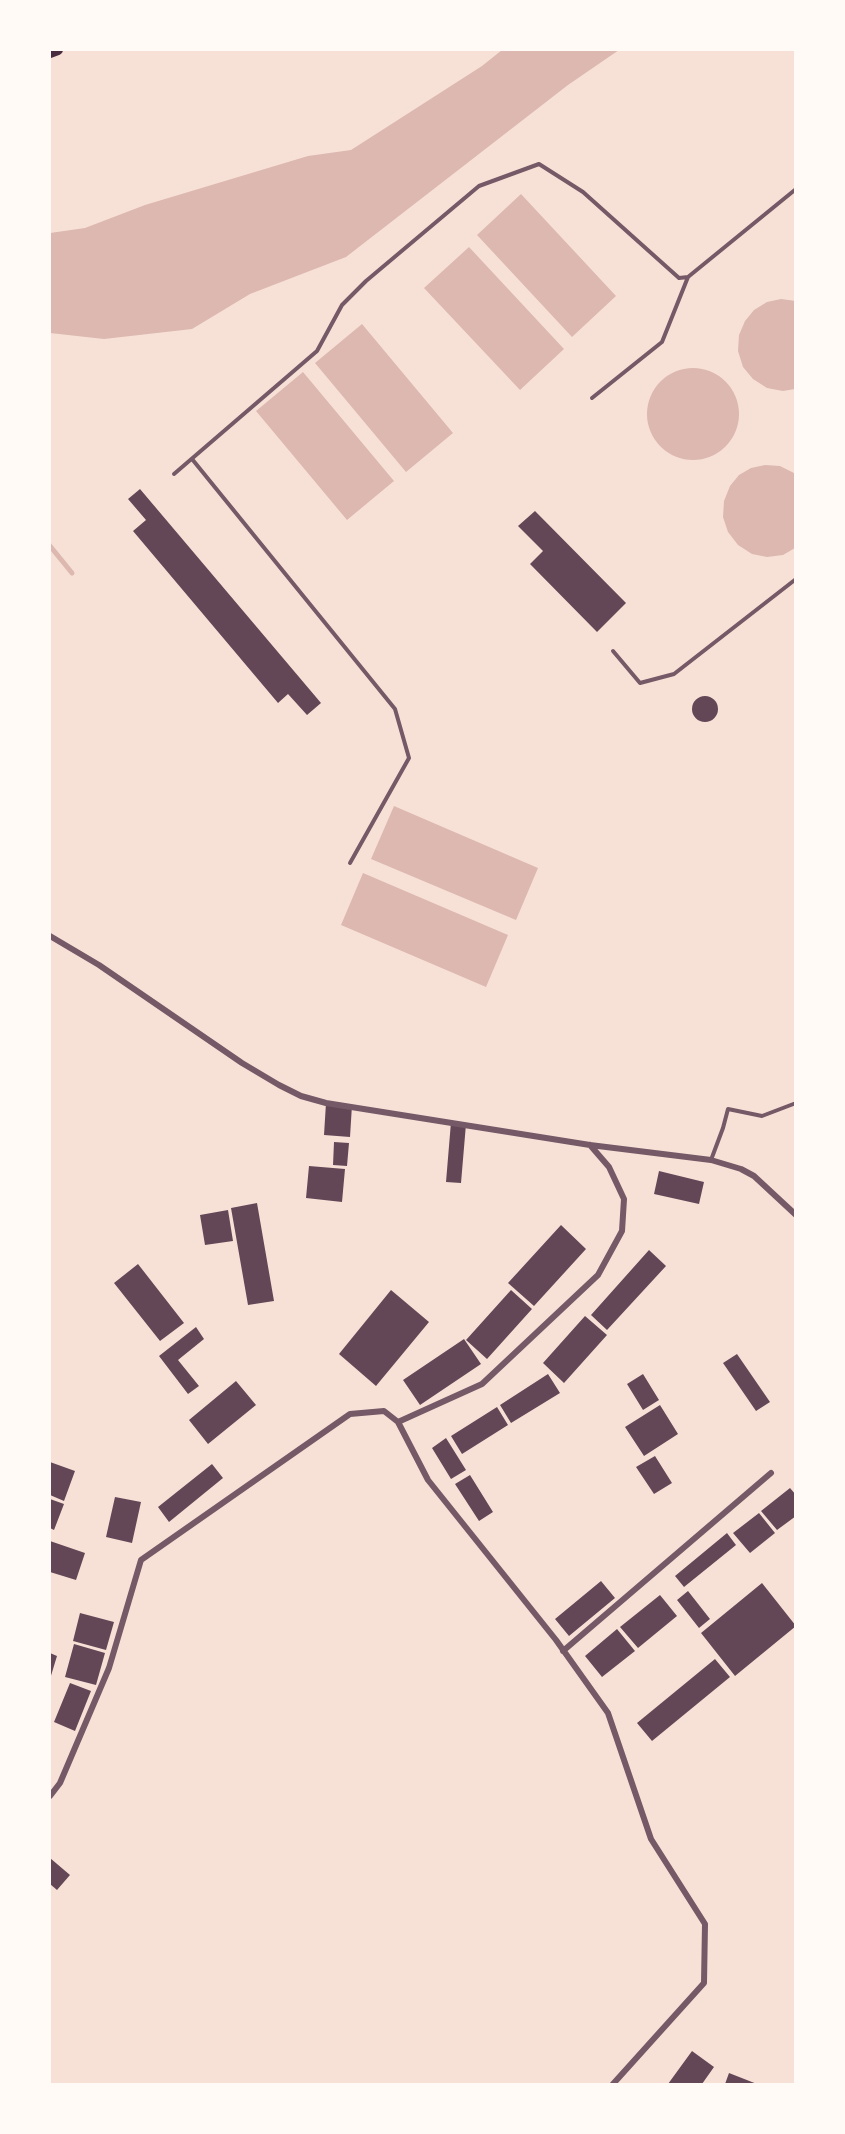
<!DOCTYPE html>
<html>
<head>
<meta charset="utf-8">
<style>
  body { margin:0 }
  #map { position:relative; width:845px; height:2134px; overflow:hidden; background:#f7e1d7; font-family:Commissioner,sans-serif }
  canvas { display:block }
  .frame { position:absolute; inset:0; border:51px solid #fffaf5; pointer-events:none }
</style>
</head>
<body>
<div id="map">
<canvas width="845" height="2134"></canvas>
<div class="frame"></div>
</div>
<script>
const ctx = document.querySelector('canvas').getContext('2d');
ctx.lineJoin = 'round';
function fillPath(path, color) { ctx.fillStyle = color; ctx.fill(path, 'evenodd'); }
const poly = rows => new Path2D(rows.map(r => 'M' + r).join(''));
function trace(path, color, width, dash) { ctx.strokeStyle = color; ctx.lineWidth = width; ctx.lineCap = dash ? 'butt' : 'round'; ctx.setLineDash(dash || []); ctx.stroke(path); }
const water = poly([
  [502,50,619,50,568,85,346,257,250,294,192,329,104,339,50,333,50,233,85,228,145,205,308,156,351,150,482,66],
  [521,194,616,296,572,337,477,235],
  [469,247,564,349,520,390,424,288],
  [781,299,796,301,795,389,783,391,767,388,753,379,743,367,738,351,739,335,745,321,754,310,767,302],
  [362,324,453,433,406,472,315,363],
  '647 414a46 46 0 1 1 92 0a46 46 0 1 1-92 0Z',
  [303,372,394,481,347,520,256,411],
  [765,465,780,466,796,474,795,548,783,555,767,557,752,554,738,545,728,532,723,517,724,501,730,486,739,475,751,468],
  [394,806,538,868,516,920,371,859],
  [363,873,508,935,486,987,341,925]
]);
const stream = poly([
  [50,546,72,573]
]);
const building = poly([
  [140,489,321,703,307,715,288,694,278,703,133,531,146,520,128,499],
  [535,511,626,603,597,632,530,564,543,551,518,526],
  '692 709a13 13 0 1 1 26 0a13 13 0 1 1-26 0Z',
  [326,1103,352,1105,350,1137,324,1135],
  [451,1122,466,1124,461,1183,446,1182],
  [334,1142,349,1143,347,1166,333,1165],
  [309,1166,345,1169,342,1202,306,1198],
  [659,1171,704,1182,699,1204,654,1194],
  [257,1203,274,1301,248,1305,231,1208],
  [228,1210,233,1241,205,1245,200,1215],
  [561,1225,586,1249,534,1306,508,1283],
  [649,1250,666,1266,607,1330,591,1315],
  [138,1264,184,1323,160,1341,114,1283],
  [391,1290,429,1322,376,1386,339,1354],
  [511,1290,532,1309,487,1359,466,1340],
  [585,1316,607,1335,564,1383,543,1363],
  [196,1327,204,1339,178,1360,199,1386,188,1394,159,1356],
  [464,1339,481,1364,420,1405,403,1380],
  [737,1354,770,1402,756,1411,723,1363],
  [548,1374,560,1393,511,1423,500,1405],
  [643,1374,659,1400,643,1410,627,1384],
  [236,1381,256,1405,208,1444,189,1420],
  [660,1405,678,1434,644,1456,625,1427],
  [497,1407,508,1425,462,1454,451,1436],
  [446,1438,466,1470,451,1479,432,1448],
  [655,1456,672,1483,654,1494,636,1467],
  [50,1462,75,1471,64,1501,50,1495],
  [212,1464,223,1478,169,1522,158,1507],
  [470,1475,493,1512,479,1521,455,1484],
  [790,1488,796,1495,796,1516,777,1530,761,1511],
  [115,1497,141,1502,132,1543,106,1537],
  [50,1499,64,1504,54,1530,50,1528],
  [759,1513,775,1533,750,1553,733,1533],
  [727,1533,736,1545,684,1587,675,1576],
  [50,1541,85,1553,76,1580,50,1572],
  [601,1581,615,1598,569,1636,555,1619],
  [762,1583,796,1626,735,1676,701,1633],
  [688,1591,710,1619,699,1628,677,1600],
  [660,1595,677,1616,638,1648,620,1627],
  [80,1613,114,1622,106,1650,73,1641],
  [617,1629,635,1651,602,1677,585,1656],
  [74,1644,105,1653,96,1685,65,1677],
  [50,1653,57,1656,50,1679],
  [715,1659,730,1677,652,1741,637,1723],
  [70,1683,91,1691,75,1731,54,1722],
  [50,1858,70,1875,57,1890,50,1884],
  [692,2051,714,2067,702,2084,668,2084],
  [729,2073,757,2084,725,2084]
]);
const service = poly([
  [592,398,662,342,688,277,796,189],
  [192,459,395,709,409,758,350,863],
  [174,474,317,351,342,305,366,281,479,186,539,164,583,192,679,278,688,277],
  [613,651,640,683,674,674,796,579],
  [711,1160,723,1128,728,1109,762,1116,796,1103]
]);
const minor = poly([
  [50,936,99,965,242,1063,279,1085,301,1096,326,1103,590,1145,711,1160,741,1169,754,1176,796,1215],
  [398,1422,482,1384,598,1275,622,1231,624,1199,609,1167,590,1145],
  [563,1651,771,1473],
  [50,1796,60,1783,109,1668,141,1560,350,1414,384,1411,398,1422,428,1480,556,1640,608,1713,651,1839,705,1924,704,1983,613,2084]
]);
const secondary = poly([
  [50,53,58,50]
]);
fillPath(water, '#dcb8b0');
trace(stream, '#dcb8b0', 5);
fillPath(building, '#644757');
trace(service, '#755966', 4);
trace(minor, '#755966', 6);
trace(secondary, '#4a2c40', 10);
</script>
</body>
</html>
